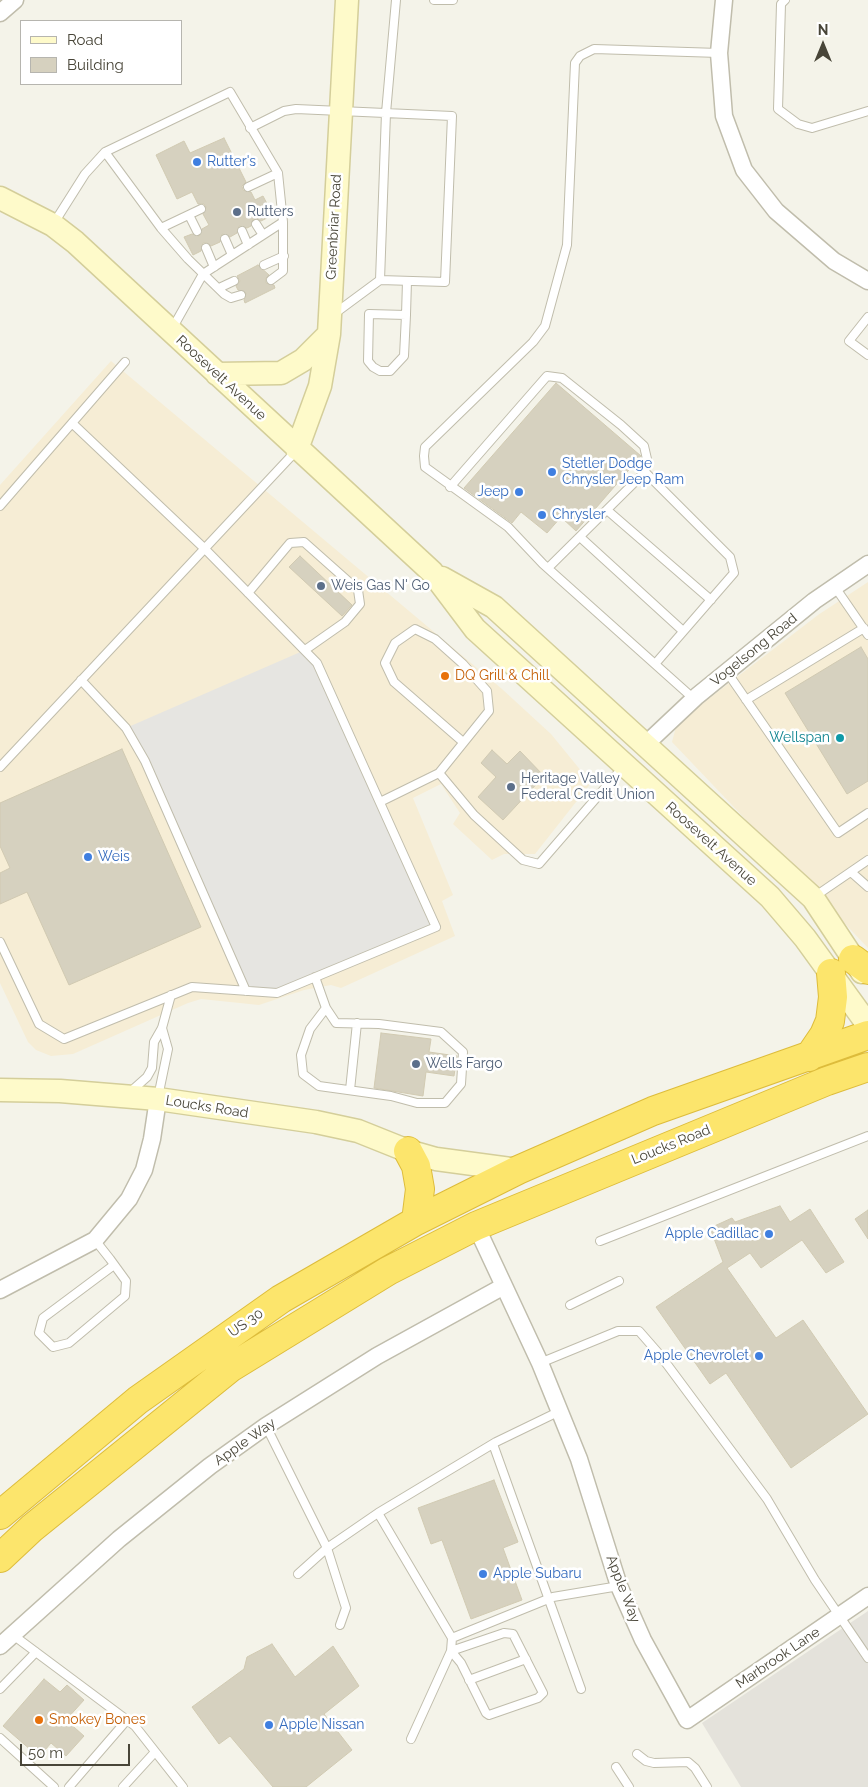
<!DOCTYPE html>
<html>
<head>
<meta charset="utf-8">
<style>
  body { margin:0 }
  #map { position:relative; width:868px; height:1787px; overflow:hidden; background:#f4f3e9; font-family:Raleway,sans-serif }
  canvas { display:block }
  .legend { position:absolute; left:20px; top:20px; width:162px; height:65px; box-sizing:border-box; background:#fff; border:1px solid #b6b5af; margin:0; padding:6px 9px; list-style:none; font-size:15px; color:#484538 }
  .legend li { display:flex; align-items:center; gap:10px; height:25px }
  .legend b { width:25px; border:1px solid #b6b5af }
  .north { position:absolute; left:798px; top:20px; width:50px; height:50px; -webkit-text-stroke:4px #fff; paint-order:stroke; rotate:0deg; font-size:14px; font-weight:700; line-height:20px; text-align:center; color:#484538 }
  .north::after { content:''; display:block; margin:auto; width:18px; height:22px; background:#484538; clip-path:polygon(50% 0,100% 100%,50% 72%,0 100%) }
  .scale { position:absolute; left:20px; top:1744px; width:110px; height:22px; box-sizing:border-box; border:2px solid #484538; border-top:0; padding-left:6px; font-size:15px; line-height:18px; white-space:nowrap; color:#484538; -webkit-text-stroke:4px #fff; paint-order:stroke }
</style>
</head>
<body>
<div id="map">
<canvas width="868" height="1787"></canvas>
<ul class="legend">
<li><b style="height:6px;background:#fefaca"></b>Road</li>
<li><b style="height:14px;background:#d6d1bf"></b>Building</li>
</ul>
<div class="north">N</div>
<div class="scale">50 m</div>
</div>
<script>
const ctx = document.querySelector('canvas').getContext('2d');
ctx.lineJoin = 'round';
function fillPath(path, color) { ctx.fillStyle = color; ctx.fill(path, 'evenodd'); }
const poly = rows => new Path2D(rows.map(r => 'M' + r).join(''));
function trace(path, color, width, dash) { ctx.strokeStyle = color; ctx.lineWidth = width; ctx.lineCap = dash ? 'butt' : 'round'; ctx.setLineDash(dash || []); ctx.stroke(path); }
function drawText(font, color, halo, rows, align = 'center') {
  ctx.font = font + ' Raleway,sans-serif'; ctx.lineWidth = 5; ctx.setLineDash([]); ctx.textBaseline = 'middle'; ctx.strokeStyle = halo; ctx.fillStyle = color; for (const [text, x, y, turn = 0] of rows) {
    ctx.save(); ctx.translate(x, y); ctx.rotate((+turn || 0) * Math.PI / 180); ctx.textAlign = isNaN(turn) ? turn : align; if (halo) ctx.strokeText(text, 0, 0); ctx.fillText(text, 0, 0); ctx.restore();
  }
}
const commercial = poly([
  [111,361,502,689,551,734,591,783,535,854,504,854,492,860,453,824,460,813,441,784,413,798,453,895,442,901,455,936,341,988,331,985,304,990,259,1005,201,999,188,1003,73,1054,51,1056,36,1050,28,1042,0,983,0,485],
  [868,582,868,948,672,742,677,723,818,615]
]);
const industrial = poly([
  [868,1611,868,1787,741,1787,702,1723]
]);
const parking = poly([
  [305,650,317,663,436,927,277,993,246,991,126,728]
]);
const building = poly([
  [224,138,246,182,242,186,243,190,251,192,255,200,263,196,273,215,261,221,253,219,251,226,247,228,239,226,237,233,230,237,222,234,220,242,211,246,207,243,203,243,201,251,193,255,184,237,192,234,199,236,202,229,209,225,203,214,206,207,204,204,198,204,192,192,177,199,156,155,184,141,190,153,224,138],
  [258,265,269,275,266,278,266,283,274,285,275,288,245,303,244,300,246,293,238,290,236,286,240,281,237,276,258,265],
  [556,383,641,456,576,531,561,517,547,533,521,512,512,523,464,488,556,383],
  [300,556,352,605,342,616,289,567,300,556],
  [861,647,868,659,868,781,847,794,785,693,861,647],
  [122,749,201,927,69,985,27,892,0,904,0,873,10,868,0,846,0,803,122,749],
  [492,750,507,764,520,751,544,776,503,820,478,797,496,777,481,763,492,750],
  [381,1033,431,1039,429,1052,457,1056,454,1076,426,1072,423,1096,374,1088,381,1033],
  [780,1206,790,1222,810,1209,844,1262,826,1273,802,1240,761,1268,750,1253,727,1268,776,1338,803,1320,868,1414,791,1468,726,1373,710,1384,656,1307,723,1262,710,1228,732,1218,735,1222,780,1206],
  [868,1210,868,1239,855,1219,868,1210],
  [494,1480,518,1542,503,1548,522,1600,471,1619,442,1540,431,1544,418,1508,494,1480],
  [272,1644,295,1677,333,1646,359,1686,324,1714,352,1750,306,1787,273,1787,230,1736,219,1744,192,1707,244,1669,247,1657,272,1644],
  [44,1679,60,1692,67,1685,84,1700,66,1720,84,1736,66,1756,51,1743,39,1757,3,1726,44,1679]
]);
const lane = poly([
  [434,0,453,0],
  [785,0,781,4,778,109,798,124,812,128,868,111],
  [250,128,284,111,296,109,452,116,445,282,380,280,334,314],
  [105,152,161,228,188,259,224,294,231,298,241,295],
  [248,187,278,173],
  [189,215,197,231],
  [54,223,85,174,105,152,230,92,278,173,283,222,203,274,172,329],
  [256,224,263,235],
  [161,228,201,209],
  [242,231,248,245],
  [225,239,232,255],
  [206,248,214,267],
  [264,265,284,256],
  [271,280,283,271,283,222],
  [380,280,386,113,396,0],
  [219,288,234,281],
  [406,315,369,314,368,361,373,367,380,371,390,371,404,356,406,315,407,281],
  [868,317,849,341,868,355],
  [450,487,547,376,562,378,621,425,644,446,647,459,645,472,730,557,734,573,655,664],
  [0,506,125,362],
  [607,510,711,600],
  [580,537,683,631],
  [548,568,645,472],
  [835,587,868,635],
  [248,593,290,543,304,542,358,590,360,604,345,622,305,650],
  [727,672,838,833,868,813],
  [81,680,126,728,145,761,246,991],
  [694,699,543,564,508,527,425,467,424,456,425,447,533,342,545,326,567,245,575,63,580,56,594,49,719,53],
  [746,700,864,628],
  [0,767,296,451],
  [439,773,489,711,487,691,463,664,435,639,415,629,395,643,385,663,394,682,463,742],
  [380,802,439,773,474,815,523,860,539,864,624,766],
  [851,872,868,887],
  [814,897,868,860],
  [0,942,39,1024,64,1039,192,987,277,993,436,927,317,663,205,549,72,423],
  [315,977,326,1008,336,1023,379,1024,441,1032,463,1052,461,1084,445,1103,417,1103,391,1096,319,1086,303,1074,301,1055,310,1029,326,1008],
  [350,1090,357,1023],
  [129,1093,147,1077,152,1068,154,1042,162,1028,171,995],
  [158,1097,168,1049,162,1028],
  [95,1240,110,1259,126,1281,125,1296,69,1343,53,1347,39,1333,43,1318,114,1265],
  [600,1241,868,1136],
  [570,1305,619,1281],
  [540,1363,618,1331,639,1331,660,1355,767,1499,815,1580,868,1658],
  [266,1426,327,1548,346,1608,340,1625],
  [493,1444,581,1689],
  [378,1513,452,1638,553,1597,619,1586],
  [298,1574,327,1548,378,1513,496,1442,560,1411],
  [504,1633,513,1634,515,1638,543,1693,538,1698,489,1715,486,1713,461,1663,451,1651,504,1633],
  [13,1635,135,1726,183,1787],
  [469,1680,526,1659],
  [0,1689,36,1652],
  [0,1738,54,1787],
  [411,1739,451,1651,452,1638],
  [637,1754,646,1761,654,1763,688,1762,695,1768,707,1787],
  [616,1767,629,1787],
  [69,1787,127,1720],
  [123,1787,155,1752]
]);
const street = poly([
  [724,0,719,53,724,116,744,170,776,211,834,261,868,281],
  [0,13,15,0],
  [646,744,697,696,814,601,868,564],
  [476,1226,540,1363,579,1459,619,1586,643,1640,687,1720,868,1596],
  [0,1290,95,1240,129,1199,144,1170,152,1139,158,1099],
  [0,1646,119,1539,210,1466,266,1426,377,1356,504,1286]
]);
const secondary = poly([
  [0,198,53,225,75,242,432,572,475,629,770,897,805,938,868,1025],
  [217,374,281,373,303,360,329,334],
  [297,449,320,386,329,334,347,0],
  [442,578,494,607,813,898,862,972],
  [0,1090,60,1091,158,1099,316,1122,358,1131,408,1151,436,1159,518,1170]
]);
const highway = poly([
  [853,959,868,970],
  [809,1057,824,1035,830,1021,833,997,831,973],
  [408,1151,416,1166,420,1189,416,1221],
  [0,1515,138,1400,281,1299,416,1221,518,1170,653,1111,868,1035],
  [0,1558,32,1528,230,1368,388,1271,476,1226,827,1081,868,1067]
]);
const markers = [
  [197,162,5,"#3f7fe0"],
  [237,212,5,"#5c6f8a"],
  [552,472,5,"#3f7fe0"],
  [519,492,5,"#3f7fe0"],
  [542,515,5,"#3f7fe0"],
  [321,586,5,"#5c6f8a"],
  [445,676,5,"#e8710a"],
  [840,738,5,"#0f9aa8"],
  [511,787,5,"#5c6f8a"],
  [88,857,5,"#3f7fe0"],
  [416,1064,5,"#5c6f8a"],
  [769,1234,5,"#3f7fe0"],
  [759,1356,5,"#3f7fe0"],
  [483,1574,5,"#3f7fe0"],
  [39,1720,5,"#e8710a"],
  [269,1725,5,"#3f7fe0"]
];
const shopNames = [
  ["Rutter's",207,162],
  ["Stetler Dodge",562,464],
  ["Chrysler Jeep Ram",562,480],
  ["Jeep",509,492,"right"],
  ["Chrysler",552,515],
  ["Weis",98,857],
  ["Apple Cadillac",759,1234,"right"],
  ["Apple Chevrolet",749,1356,"right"],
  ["Apple Subaru",493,1574],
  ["Apple Nissan",279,1725]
];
const serviceNames = [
  ["Rutters",247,212],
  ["Weis Gas N' Go",331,586],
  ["Heritage Valley",521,779],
  ["Federal Credit Union",521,795],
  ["Wells Fargo",426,1064]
];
const streetNames = [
  ["Greenbriar Road",334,227,-87],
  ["Roosevelt Avenue",221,378,43],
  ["Vogelsong Road",754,650,-39],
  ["Roosevelt Avenue",711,844,42],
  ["Loucks Road",207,1107,9],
  ["Loucks Road",671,1145,-22],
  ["US 30",246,1323,-35],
  ["Apple Way",245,1442,-35],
  ["Apple Way",623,1589,69],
  ["Marbrook Lane",778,1658,-34]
];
const foodNames = [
  ["DQ Grill & Chill",455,676],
  ["Smokey Bones",49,1720]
];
const cultureNames = [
  ["Wellspan",830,738]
];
fillPath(commercial, '#f6edd5');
fillPath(industrial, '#e4e2db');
fillPath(parking, '#e6e5e1');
fillPath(building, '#d6d1bf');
trace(building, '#d1cab2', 1);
trace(lane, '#c0bdac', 10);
trace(street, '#c0bdac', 19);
trace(secondary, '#d4ce9a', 25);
trace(highway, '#ddbc3b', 30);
trace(lane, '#fff', 8);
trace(street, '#fff', 16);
trace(secondary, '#fefaca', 22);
trace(highway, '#fce56c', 28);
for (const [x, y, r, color] of markers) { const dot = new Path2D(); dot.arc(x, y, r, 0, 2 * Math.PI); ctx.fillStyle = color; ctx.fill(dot); trace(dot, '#fff', 2); }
drawText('14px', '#366cbe', '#fff', shopNames, 'left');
drawText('14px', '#4e5e75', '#fff', serviceNames, 'left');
drawText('14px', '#484538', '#fff', streetNames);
drawText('14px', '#c56008', '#fff', foodNames, 'left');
drawText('14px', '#0d838f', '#fff', cultureNames, 'right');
</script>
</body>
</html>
